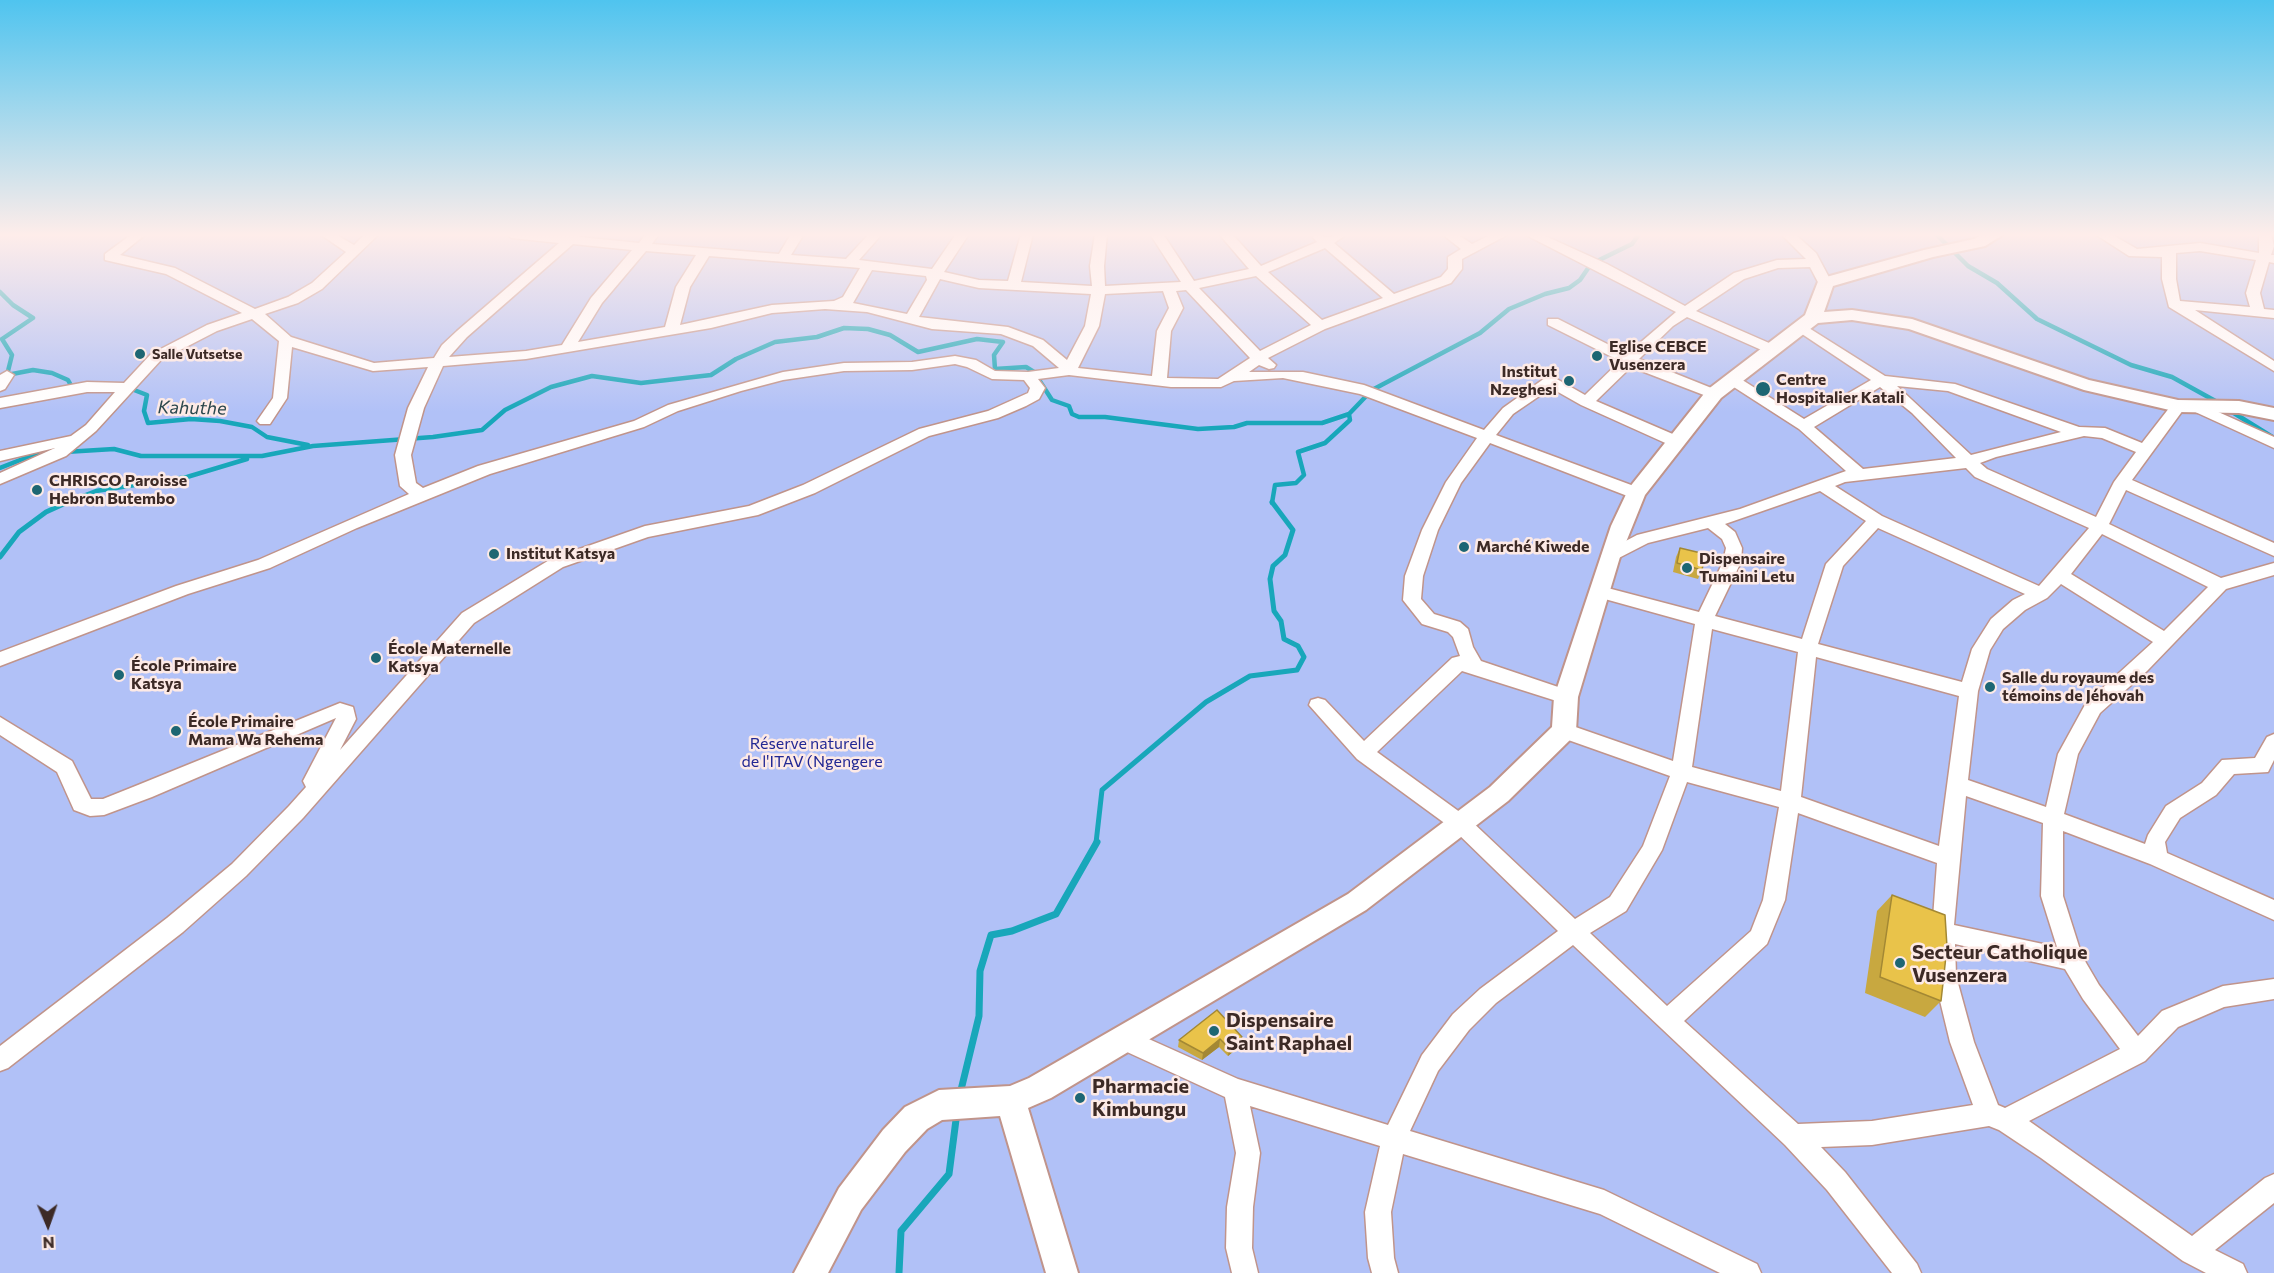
<!DOCTYPE html>
<html>
<head>
<meta charset="utf-8">
<style>
  body { margin:0 }
  #map { position:relative; width:2274px; height:1273px; overflow:hidden; background:#fdd7d0; font-family:Commissioner,sans-serif }
  canvas { display:block }
  .north { position:absolute; left:18px; top:1195px; width:60px; height:60px; -webkit-text-stroke:4px #fdeae6; paint-order:stroke; rotate:178deg; font-size:16px; font-weight:700; line-height:24px; text-align:center; color:#3c2a26 }
  .north::after { content:''; display:block; margin:auto; width:21px; height:27px; background:#3c2a26; clip-path:polygon(50% 0,100% 100%,50% 72%,0 100%) }
</style>
</head>
<body>
<div id="map">
<canvas width="2274" height="1273"></canvas>
<div class="north">N</div>
</div>
<script>
const ctx = document.querySelector('canvas').getContext('2d');
ctx.lineJoin = 'round';
function fillPath(path, color) { ctx.fillStyle = color; ctx.fill(path, 'evenodd'); }
const poly = rows => new Path2D(rows.map(r => 'M' + r).join(''));
function trace(path, color, width, dash) { ctx.strokeStyle = color; ctx.lineWidth = width; ctx.lineCap = dash ? 'butt' : 'round'; ctx.setLineDash(dash || []); ctx.stroke(path); }
function drawText(font, color, halo, rows, align = 'center') {
  ctx.font = font + ' Commissioner,sans-serif'; ctx.lineWidth = 5; ctx.setLineDash([]); ctx.textBaseline = 'middle'; ctx.strokeStyle = halo; ctx.fillStyle = color; for (const [text, x, y, turn = 0] of rows) {
    ctx.save(); ctx.translate(x, y); ctx.rotate((+turn || 0) * Math.PI / 180); ctx.textAlign = isNaN(turn) ? turn : align; if (halo) ctx.strokeText(text, 0, 0); ctx.fillText(text, 0, 0); ctx.restore();
  }
}
const green = poly([
  [0,234,2274,234,2274,1273,0,1273]
]);
const streamFar2 = poly([
  [1936,234,1968,266,1997,283,2037,319,2131,365,2172,377,2219,403],
  [0,292,13,305,33,318,2,339,12,355,7,375,33,370,52,373,68,380,73,389],
  [129,388,147,395,144,411,148,423,191,419,220,421,252,427,267,437,308,445],
  [2229,410,2274,438],
  [65,452,114,449,141,456,262,456,313,446,433,437,482,430,505,410,551,387,592,376,641,383,711,375,736,359,775,342,817,337,844,328,868,329,890,335,918,352,977,339,1003,342,994,355,995,369,1026,367,1034,372,1052,400,1069,406,1072,414,1079,417,1105,417,1198,429,1234,427,1247,423,1322,423,1349,414,1372,390,1480,333,1509,309,1545,294,1569,288,1580,280,1591,264,1632,244,1639,234],
  [0,468,33,455,53,451],
  [65,503,96,491,187,477,247,459],
  [1272,503,1275,485,1296,483,1304,475,1298,452,1325,443,1350,420,1349,414]
]);
const streamFar1 = poly([
  [0,557,19,532,46,512,68,502],
  [1096,843,1102,790,1206,702,1250,676,1297,670,1304,657,1298,646,1284,639,1281,621,1274,611,1270,579,1273,566,1285,555,1293,530,1272,502]
]);
const stream = poly([
  [960,1094,979,1016,980,971,991,935,1012,931,1056,914,1097,842],
  [899,1273,901,1231,949,1174,957,1112]
]);
const minor = poly([
  [132,234,146,234,120,255,175,268,255,309,288,297,312,283,346,252,320,234,335,234,354,245,365,234,379,234,322,289,298,303,265,314,291,337,374,363,434,358,442,345,457,331,559,243,512,238,506,234,579,234,580,237,639,243,646,234,659,234,652,244,779,254,791,234,804,234,791,255,846,259,869,234,882,234,859,260,932,269,956,234,969,234,944,272,979,280,1008,281,1021,234,1033,234,1021,282,1092,286,1090,266,1095,234,1107,234,1104,266,1105,286,1181,282,1150,234,1163,234,1194,281,1249,269,1219,234,1232,234,1261,266,1317,242,1310,234,1327,237,1347,234,1334,243,1394,294,1441,277,1448,269,1448,257,1461,249,1442,234,1457,234,1472,244,1492,234,1509,234,1462,259,1462,269,1451,283,1325,329,1268,358,1276,365,1274,368,1269,369,1259,365,1249,372,1303,372,1364,385,1484,430,1503,408,1545,378,1555,378,1585,395,1620,361,1548,325,1548,319,1558,319,1627,354,1676,312,1524,234,1541,234,1607,264,1685,306,1734,273,1777,260,1806,259,1781,234,1795,234,1816,253,1832,283,1830,286,1820,286,1810,267,1778,268,1744,279,1696,311,1776,346,1776,352,1766,352,1687,317,1673,326,1639,359,1719,391,1721,394,1719,397,1709,397,1631,367,1596,401,1682,438,1685,442,1682,446,1672,446,1581,405,1551,388,1513,414,1496,435,1642,489,1644,493,1642,497,1630,497,1490,443,1461,483,1438,530,1423,576,1421,599,1434,614,1460,622,1468,629,1473,647,1481,661,1573,692,1575,697,1573,702,1566,704,1462,671,1377,752,1468,818,1575,919,1610,897,1643,846,1670,776,1557,736,1554,731,1557,726,1564,723,1673,761,1695,624,1594,596,1591,592,1594,588,1600,586,1699,612,1723,562,1726,548,1722,539,1708,528,1648,543,1609,563,1603,561,1601,557,1603,553,1637,535,1740,509,1846,471,1799,429,1726,382,1724,379,1726,376,1736,376,1804,419,1871,380,1796,330,1794,327,1801,323,1885,376,1955,384,2079,427,2105,428,2142,443,2173,403,2183,403,2186,406,2132,480,2274,543,2274,556,2126,490,2109,524,2221,578,2274,563,2274,575,2226,589,2147,671,2100,713,2078,754,2064,814,2145,844,2148,835,2166,806,2202,783,2222,760,2255,758,2267,737,2274,734,2274,760,2268,772,2234,774,2216,795,2180,818,2165,842,2167,853,2274,900,2274,920,2150,864,2063,831,2063,896,2082,956,2099,985,2138,1036,2162,1011,2223,986,2274,979,2274,999,2224,1007,2178,1027,2145,1061,2029,1121,2192,1236,2265,1178,2274,1174,2274,1203,2215,1250,2243,1264,2247,1273,2206,1273,2183,1261,2041,1158,1999,1130,1989,1126,1872,1145,1821,1147,1845,1172,1917,1264,1921,1273,1892,1273,1827,1190,1785,1145,1573,945,1496,1003,1469,1030,1438,1071,1410,1131,1604,1190,1757,1264,1761,1273,1720,1273,1600,1214,1403,1154,1391,1212,1394,1258,1398,1273,1372,1273,1368,1258,1365,1212,1380,1146,1250,1106,1260,1153,1253,1207,1252,1248,1258,1273,1232,1273,1226,1248,1227,1207,1236,1153,1225,1097,1114,1046,1110,1038,1114,1030,1122,1027,1238,1079,1388,1125,1422,1055,1453,1014,1480,989,1558,931,1454,830,1357,759,1309,705,1311,700,1318,698,1325,700,1364,741,1452,658,1460,656,1453,637,1448,632,1422,624,1403,600,1405,576,1422,530,1446,482,1477,438,1360,394,1283,378,1234,381,1221,387,1171,387,1069,375,1038,379,1045,388,1039,399,1026,406,998,418,929,436,815,493,758,515,648,537,563,567,474,623,303,818,246,876,183,932,8,1068,0,1071,0,1046,167,918,232,864,289,806,306,787,303,781,336,718,152,797,104,815,90,816,74,810,57,772,0,735,0,717,72,761,91,799,103,799,138,785,340,703,353,707,356,719,340,750,462,613,551,559,645,526,749,506,803,485,919,429,988,411,1028,393,1030,388,1024,380,992,379,967,367,955,364,912,370,844,371,783,380,741,391,678,411,644,427,490,474,357,528,270,568,188,594,0,666,0,652,176,586,258,560,409,494,400,486,395,455,408,408,428,367,373,371,292,347,287,398,270,424,260,424,257,421,273,398,279,341,252,319,217,331,161,360,96,431,66,456,0,484,0,473,55,448,0,461,0,451,71,436,86,425,115,392,87,392,0,408,0,398,87,382,124,383,151,354,207,325,242,313,166,274,105,260,105,254,132,234],
  [573,244,632,250,591,298,562,345,526,351,449,357,467,337,573,244],
  [1325,248,1383,298,1322,320,1268,272,1325,248],
  [646,251,696,255,676,287,665,327,578,342,602,303,646,251],
  [709,256,849,267,860,268,843,297,834,301,772,305,680,325,690,287,709,256],
  [872,270,926,276,927,280,907,314,853,303,872,270],
  [1256,276,1311,325,1260,351,1199,288,1256,276],
  [940,279,979,288,1091,294,1085,326,1067,360,1043,340,1008,327,919,317,940,279],
  [1186,290,1250,358,1218,379,1167,378,1171,331,1183,308,1176,291,1186,290],
  [1163,291,1169,308,1157,331,1152,376,1078,368,1099,326,1105,294,1163,291],
  [825,309,867,312,932,329,1001,334,1033,346,1059,368,1028,372,995,371,976,360,955,356,912,362,844,363,783,372,668,405,634,421,478,466,423,488,416,483,411,455,424,408,443,366,526,359,711,328,772,313,825,309],
  [1897,386,1948,391,2061,432,1971,455,1897,386],
  [1880,387,1912,413,1956,458,1863,469,1814,427,1880,387],
  [2084,436,2102,438,2136,452,2114,482,2096,517,1987,469,1980,463,1996,457,2084,436],
  [1966,468,1975,477,2089,528,2039,586,1882,516,1835,486,1845,482,1966,468],
  [1820,491,1866,521,1826,564,1802,639,1715,616,1741,562,1742,548,1735,532,1725,524,1820,491],
  [1878,528,2025,594,2013,600,1991,619,1972,649,1962,682,1818,644,1843,566,1878,528],
  [2102,534,2208,587,2164,631,2071,574,2102,534],
  [2061,584,2153,642,2086,703,2058,754,2046,807,1968,780,1978,691,1990,650,2003,629,2025,610,2047,598,2061,584],
  [1712,629,1798,652,1781,791,1692,767,1712,629],
  [1816,657,1959,696,1939,846,1801,797,1816,657],
  [1687,782,1779,807,1763,900,1751,931,1667,1006,1590,933,1626,911,1662,850,1687,782],
  [1966,796,2043,823,2041,896,2057,947,1954,925,1966,796],
  [1798,813,1937,863,1932,932,1934,976,1950,1042,1973,1105,1872,1121,1798,1124,1684,1021,1767,944,1785,900,1798,813],
  [1955,944,2065,969,2083,999,2120,1049,2005,1108,1998,1105,1974,1042,1956,976,1955,944],
  [2095,234,2111,234,2137,249,2200,243,2259,253,2259,234,2271,234,2274,246,2271,255,2274,255,2274,263,2269,262,2260,293,2264,309,2274,310,2274,318,2195,310,2274,361,2274,371,2169,307,2162,279,2162,257,2129,256,2095,234],
  [2200,251,2256,260,2246,293,2250,307,2180,301,2176,279,2176,253,2200,251],
  [7,371,14,375,5,389,0,391,0,375,7,371],
  [2196,402,2274,437,2274,448,2191,410,2188,407,2196,402]
]);
const tertiary = poly([
  [1983,234,2004,234,1985,246,1933,257,1833,286,1824,312,1852,310,1912,319,2089,380,2178,400,2239,401,2274,408,2274,420,2239,413,2178,412,2084,390,1909,329,1852,320,1818,323,1721,398,1645,495,1620,557,1578,697,1576,731,1572,738,1508,801,1366,910,1051,1098,1028,1108,1078,1273,1046,1273,1000,1116,942,1120,927,1129,905,1152,861,1210,828,1273,794,1273,839,1188,883,1130,905,1107,939,1090,1010,1086,1029,1078,1348,894,1490,787,1552,727,1554,697,1611,526,1629,488,1707,390,1805,315,1819,279,1924,250,1974,239,1983,234]
]);
const wall = poly([
  [1680,548,1702,570,1698,579,1673,572,1676,557],
  [1892,895,1941,1001,1925,1017,1865,993,1877,911],
  [1217,1010,1241,1045,1228,1056,1219,1047,1202,1060,1178,1047,1179,1040]
]);
const shadedWall = poly([
  [1242,1037,1241,1045,1228,1056,1229,1048],
  [1220,1039,1219,1047,1202,1060,1203,1053]
]);
const building = poly([
  [1680,548,1705,554,1702,570,1677,563,1680,548],
  [1892,895,1945,915,1947,947,1941,1001,1880,977,1892,895],
  [1217,1010,1242,1037,1229,1048,1220,1039,1203,1053,1179,1040,1217,1010]
]);
const markers = [
  [140,354,6,"#1d6673"],
  [1597,356,6,"#1d6673"],
  [1569,381,6,"#1d6673"],
  [1763,389,8,"#1d6673"],
  [37,490,6,"#1d6673"],
  [1464,547,6,"#1d6673"],
  [494,554,6,"#1d6673"],
  [1687,568,6,"#1d6673"],
  [376,658,6,"#1d6673"],
  [119,675,6,"#1d6673"],
  [1990,687,6,"#1d6673"],
  [176,731,6,"#1d6673"],
  [1900,963,6,"#1d6673"],
  [1214,1031,6,"#1d6673"],
  [1080,1098,6,"#1d6673"]
];
const farPoinames = [
  ["Salle Vutsetse",152,354]
];
const poiNames = [
  ["Eglise CEBCE",1609,347],
  ["Vusenzera",1609,365],
  ["Institut",1557,372,"right"],
  ["Nzeghesi",1557,390,"right"],
  ["Centre",1776,380],
  ["Hospitalier Katali",1776,398],
  ["CHRISCO Paroisse",49,481],
  ["Hebron Butembo",49,499],
  ["Marché Kiwede",1476,547],
  ["Institut Katsya",506,554],
  ["Dispensaire",1699,559],
  ["Tumaini Letu",1699,577],
  ["École Maternelle",388,649],
  ["Katsya",388,667],
  ["École Primaire",131,666],
  ["Katsya",131,684],
  ["Salle du royaume des",2002,678],
  ["témoins de Jéhovah",2002,696],
  ["École Primaire",188,722],
  ["Mama Wa Rehema",188,740]
];
const parkNames = [
  ["Réserve naturelle",812,744],
  ["de l'ITAV (Ngengere",812,762]
];
const waterNames = [
  ["Kahuthe",192,408,1]
];
const nearPoinames = [
  ["Secteur Catholique",1912,952],
  ["Vusenzera",1912,975],
  ["Dispensaire",1226,1020],
  ["Saint Raphael",1226,1043],
  ["Pharmacie",1092,1086],
  ["Kimbungu",1092,1109]
];
fillPath(green, '#b1c1f7');
trace(streamFar2, '#18a7ba', 4.5);
trace(streamFar1, '#18a7ba', 5);
trace(stream, '#18a7ba', 7);
trace(minor, '#c0948b', 3);
trace(tertiary, '#c0948b', 4);
fillPath(minor, '#fff');
fillPath(tertiary, '#fff');
fillPath(wall, '#c8a840');
fillPath(shadedWall, '#a38834');
fillPath(building, '#e9c34a');
trace(building, '#a38834', 1.5);
const sky = ctx.createLinearGradient(0, 0, 0, 412);
sky.addColorStop(0, '#4fc4ef');
sky.addColorStop(0.57, '#feedea');
sky.addColorStop(1, '#feedea00');
ctx.fillStyle = sky;
ctx.fillRect(0, 0, 2274, 412);
for (const [x, y, r, color] of markers) { const dot = new Path2D(); dot.arc(x, y, r, 0, 2 * Math.PI); ctx.fillStyle = color; ctx.fill(dot); trace(dot, '#fdeae6', 2); }
drawText('bold 14px', '#3c2a26', '#fdeae6', farPoinames, 'left');
drawText('bold 16px', '#3c2a26', '#fdeae6', poiNames, 'left');
drawText('16px', '#222894', '#fdeae6', parkNames);
drawText('italic 18px', '#2b474d', '#fdeae6', waterNames);
drawText('bold 20px', '#3c2a26', '#fdeae6', nearPoinames, 'left');
</script>
</body>
</html>
